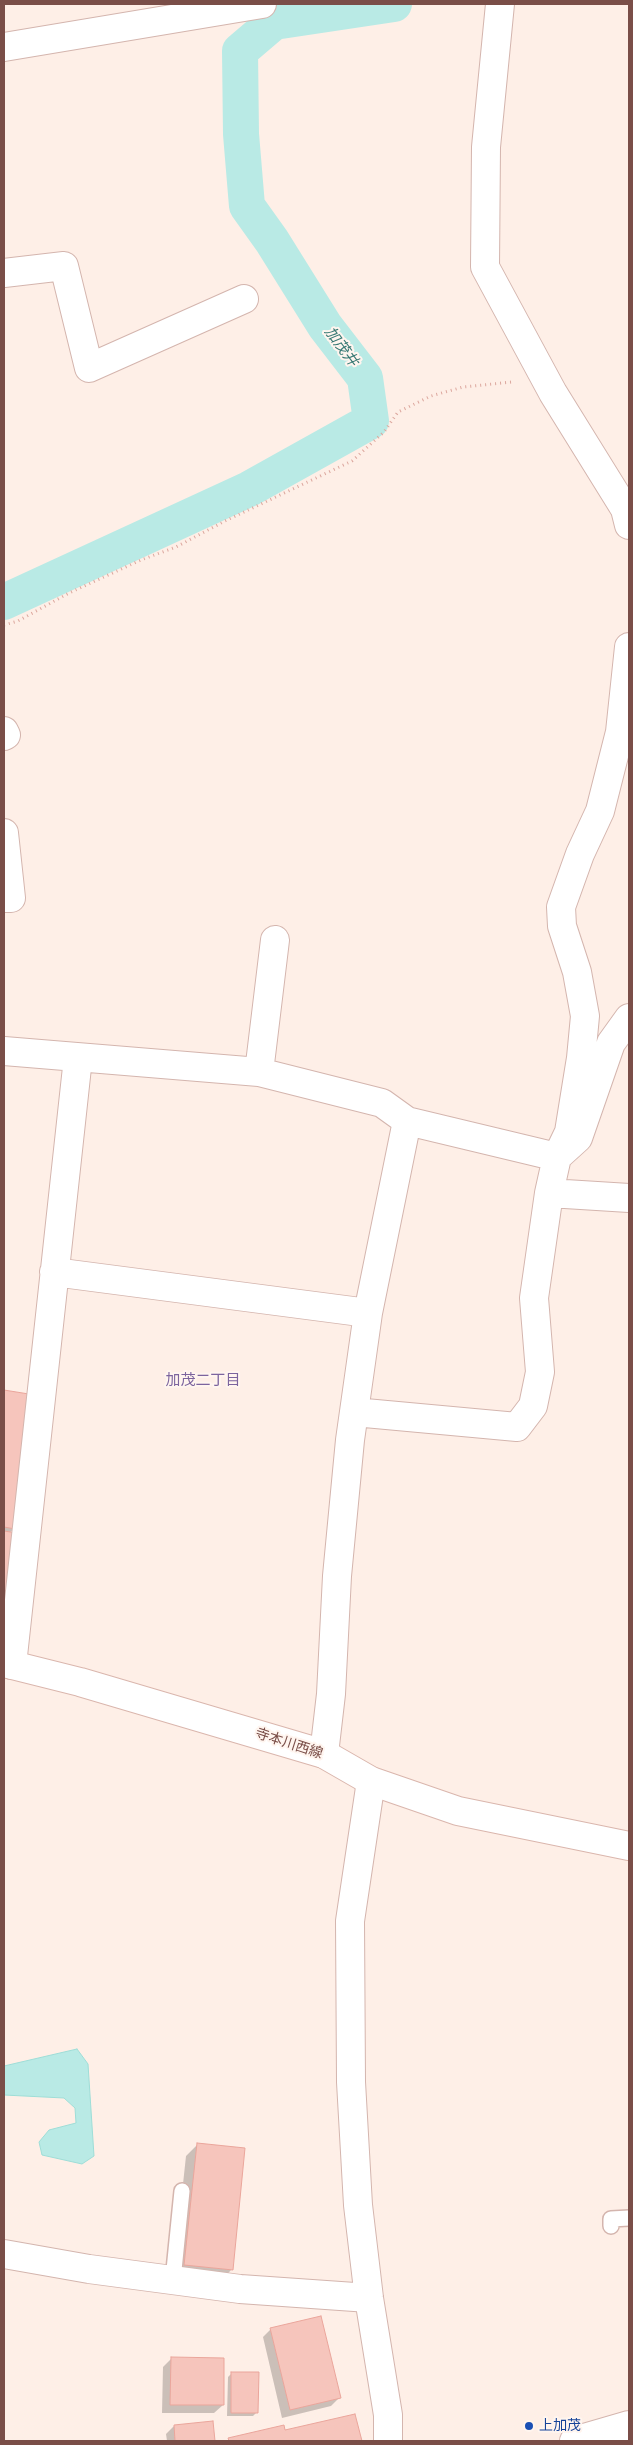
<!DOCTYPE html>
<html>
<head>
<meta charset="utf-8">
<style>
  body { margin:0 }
  #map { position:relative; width:633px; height:2445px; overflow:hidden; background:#feefe7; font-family:"Archivo Narrow",sans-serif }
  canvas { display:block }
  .frame { position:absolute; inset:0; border:5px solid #7a4e48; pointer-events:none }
</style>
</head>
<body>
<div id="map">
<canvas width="633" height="2445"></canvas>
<div class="frame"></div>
</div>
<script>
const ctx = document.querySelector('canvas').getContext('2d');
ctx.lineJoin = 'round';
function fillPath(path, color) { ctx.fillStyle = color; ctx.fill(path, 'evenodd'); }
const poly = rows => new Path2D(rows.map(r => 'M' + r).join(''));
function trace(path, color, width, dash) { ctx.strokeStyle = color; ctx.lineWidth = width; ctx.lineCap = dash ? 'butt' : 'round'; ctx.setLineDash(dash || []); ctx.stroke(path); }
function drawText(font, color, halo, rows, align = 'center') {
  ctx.font = font + ' "Archivo Narrow","Noto Sans JP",sans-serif'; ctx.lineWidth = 4; ctx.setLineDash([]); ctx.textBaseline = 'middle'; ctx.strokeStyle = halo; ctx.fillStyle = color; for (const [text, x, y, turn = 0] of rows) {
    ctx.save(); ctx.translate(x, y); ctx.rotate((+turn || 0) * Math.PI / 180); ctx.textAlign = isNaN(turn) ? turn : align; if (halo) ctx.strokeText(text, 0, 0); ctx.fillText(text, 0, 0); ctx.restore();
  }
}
const water = poly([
  [77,2049,88,2064,94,2156,82,2164,42,2155,39,2142,49,2130,76,2123,75,2108,64,2098,4,2095,4,2066,77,2049]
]);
const shadow = poly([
  [4,1391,34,1396,14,1529,9,1533,16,1534,4,1611],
  [197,2145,243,2149,231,2270,220,2282,173,2277,186,2156],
  [271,2329,339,2398,331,2406,282,2418,263,2337],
  [171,2359,223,2405,214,2413,162,2413,163,2367],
  [232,2373,257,2412,253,2416,227,2416,228,2377],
  [354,2415,360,2441,227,2441,229,2439,284,2431],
  [212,2422,213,2441,167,2441,166,2434,174,2426]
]);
const canal = poly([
  [4,602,249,489,371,421,365,378,325,326,272,241,247,206,241,134,240,51,274,22,394,4]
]);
const building = poly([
  [4,1390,35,1395,15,1529,4,1527,4,1390],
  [4,1531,17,1533,4,1620,4,1531],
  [197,2143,245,2148,233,2270,184,2265,197,2143],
  [321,2316,341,2398,290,2410,270,2328,321,2316],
  [171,2357,224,2358,224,2405,170,2405,171,2357],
  [231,2372,259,2372,258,2413,231,2413,231,2372],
  [355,2414,362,2441,229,2441,228,2438,284,2425,285,2430,355,2414],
  [213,2421,215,2441,175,2441,174,2425,213,2421]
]);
const path = poly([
  [4,625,18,621,69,593,141,560,176,547,225,521,352,461,384,432,398,412,431,396,463,387,512,382]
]);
const service = poly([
  [611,2226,611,2219,629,2218],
  [173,2280,182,2191]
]);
const minor = poly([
  [500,4,486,147,485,267,553,393,625,509,629,525],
  [4,47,262,4],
  [4,273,64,266,89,368,244,299],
  [629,647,620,732,600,811,580,854,561,907,562,926,577,972,585,1016,581,1058,569,1132,557,1157,549,1193,629,1198],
  [4,731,6,735,4,736],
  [4,898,11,898,4,833],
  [4,1051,259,1072,382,1103,407,1121],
  [259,1072,275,940],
  [54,1272,368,1313],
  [354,1412,517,1427,533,1406,540,1372,534,1298,549,1193],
  [12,1665,78,1058],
  [324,1754,331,1694,337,1576,350,1440,368,1313,407,1121,557,1157,578,1138,611,1043,629,1018],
  [371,1781,350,1921,351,2082,358,2205,369,2298,388,2415,388,2441],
  [4,2254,89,2269,240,2289,369,2298]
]);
const tertiary = poly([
  [574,2441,629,2425]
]);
const secondary = poly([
  [4,1663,80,1682,324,1754,371,1781,458,1811,629,1846]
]);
const markers = [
  [529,2426,5,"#1a4fb4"]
];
const streetNames = [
  ["寺本川西線",289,1744,18]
];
const transitNames = [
  ["上加茂",539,2426]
];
const waterNames = [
  ["加茂井",341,347,53]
];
const neighbourhoodNames = [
  ["加茂二丁目",203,1381]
];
fillPath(water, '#b9eae5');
trace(water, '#9eddd7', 1);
fillPath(shadow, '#0003');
trace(canal, '#b9eae5', 36);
fillPath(building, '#f6c5bc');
trace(building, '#eaa59b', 1);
trace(service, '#d4b5ae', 18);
trace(minor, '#d4b5ae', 30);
trace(tertiary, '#d4b5ae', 30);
trace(secondary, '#dab6ad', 30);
trace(path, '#dca79e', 3, [1, 4]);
trace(service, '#fff', 15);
trace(minor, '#fff', 28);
trace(tertiary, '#fff', 28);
trace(secondary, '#fff', 28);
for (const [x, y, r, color] of markers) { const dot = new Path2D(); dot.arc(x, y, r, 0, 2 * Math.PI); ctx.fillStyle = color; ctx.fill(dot); trace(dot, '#fff5ef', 2); }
drawText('14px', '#7a4e48', '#fff5ef', streetNames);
drawText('14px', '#164399', '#fff5ef', transitNames, 'left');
drawText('italic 15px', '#387974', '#fff5ef', waterNames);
drawText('15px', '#7c649e', '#fff5ef', neighbourhoodNames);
</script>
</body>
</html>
